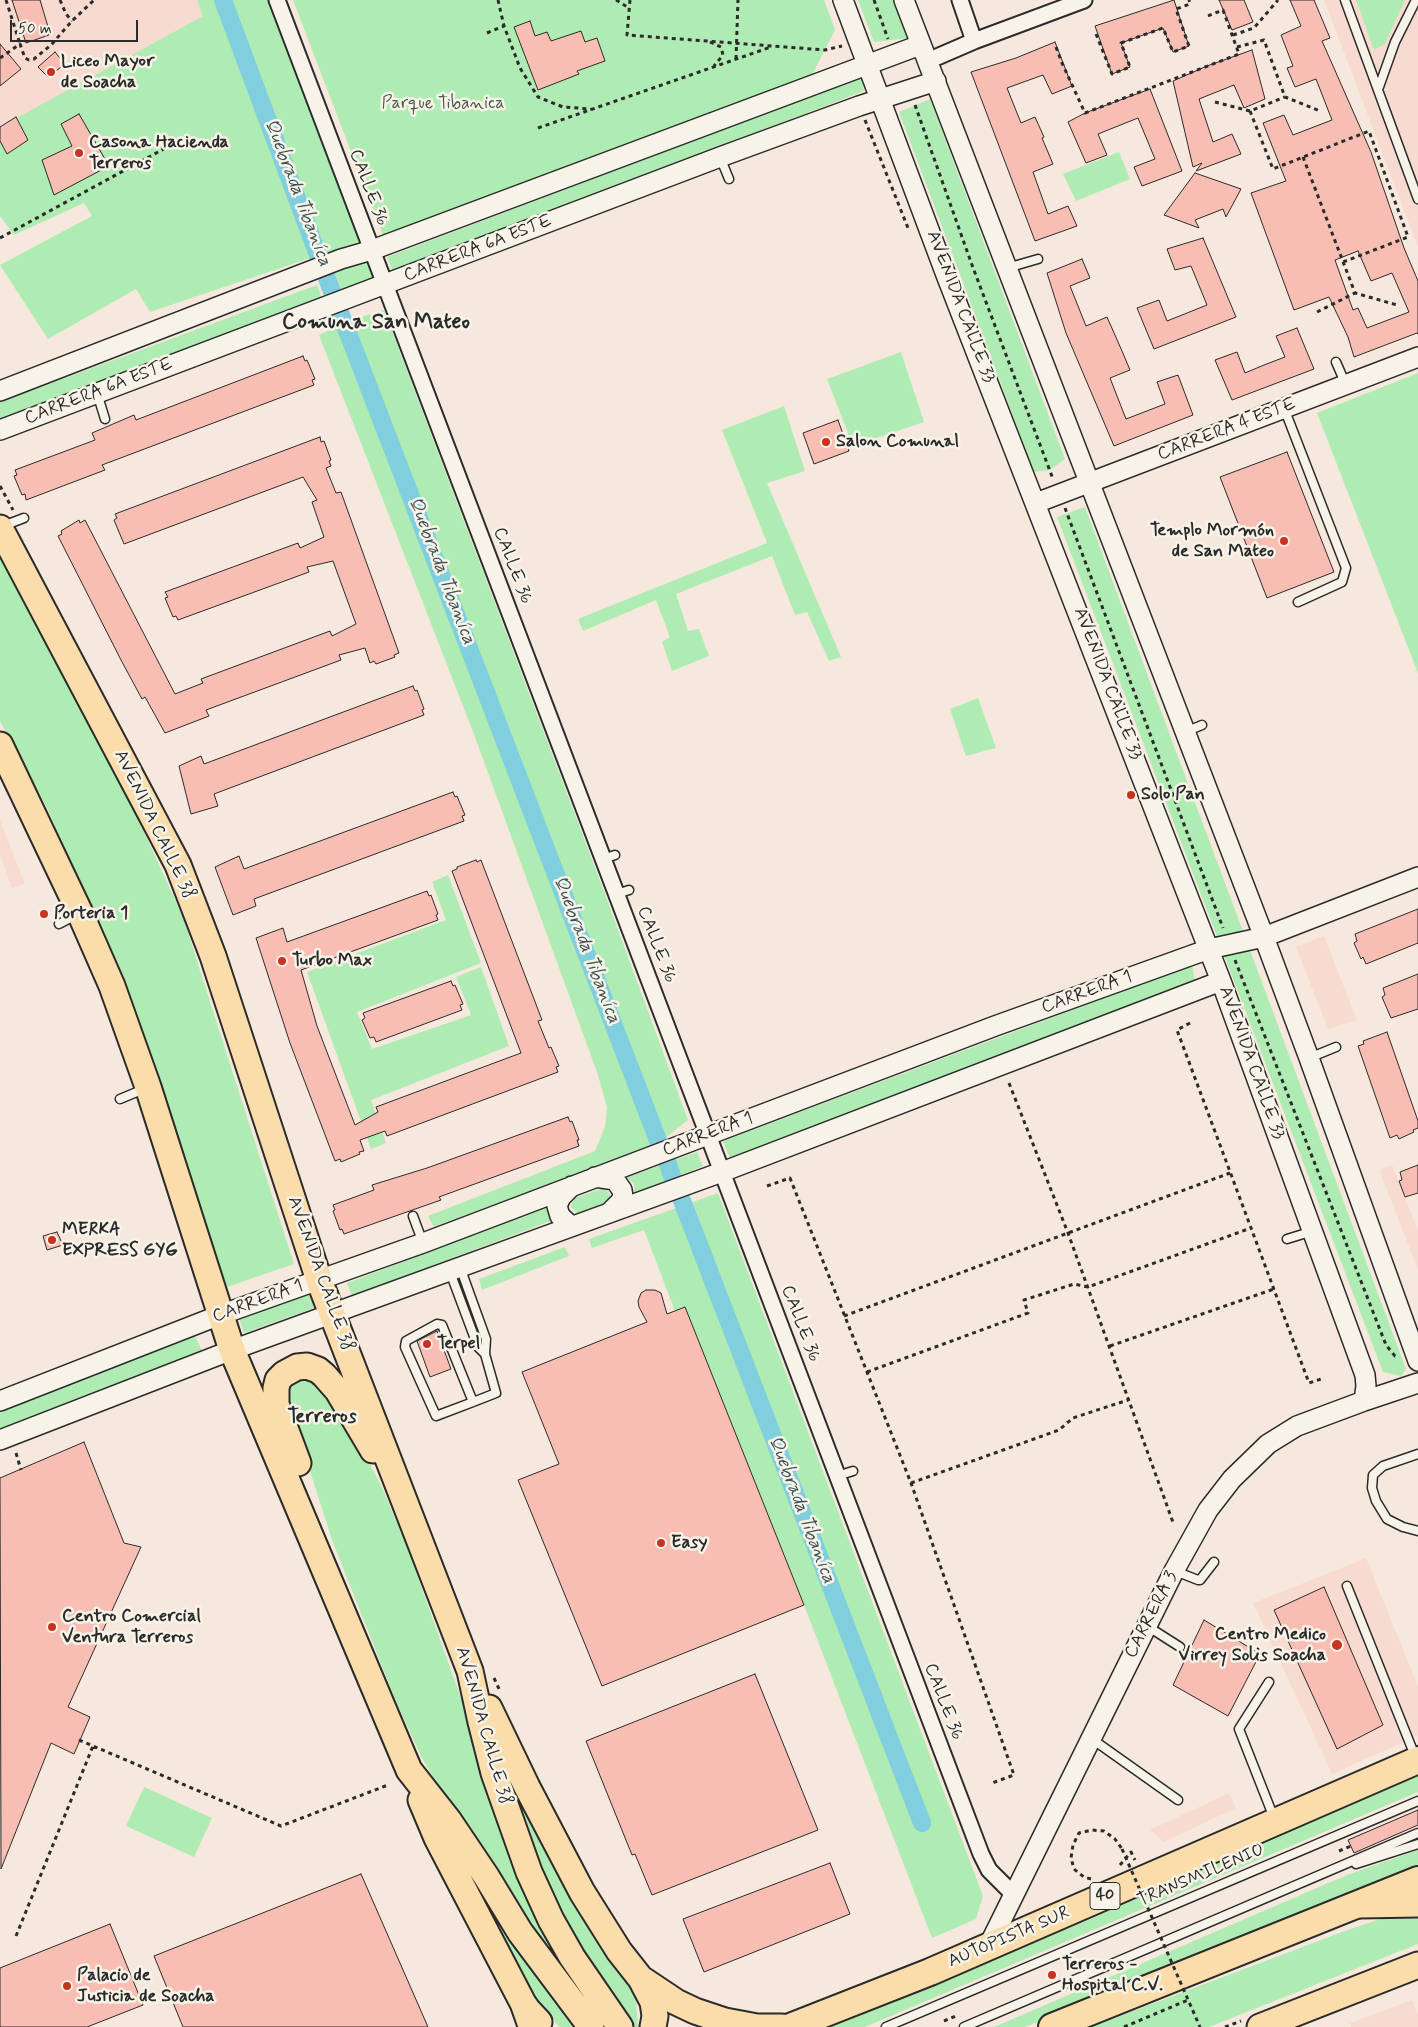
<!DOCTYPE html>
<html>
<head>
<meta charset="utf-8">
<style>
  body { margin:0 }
  #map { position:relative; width:1418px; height:2027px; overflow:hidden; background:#f7e8dd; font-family:Mynerve,sans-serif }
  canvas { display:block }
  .scale { position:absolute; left:10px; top:20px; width:128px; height:22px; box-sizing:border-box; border:2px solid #2b2b2b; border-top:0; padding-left:6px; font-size:15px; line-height:18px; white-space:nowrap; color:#2b2b2b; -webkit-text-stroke:4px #f7f3e8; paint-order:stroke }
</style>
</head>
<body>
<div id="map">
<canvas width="1418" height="2027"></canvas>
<div class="scale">50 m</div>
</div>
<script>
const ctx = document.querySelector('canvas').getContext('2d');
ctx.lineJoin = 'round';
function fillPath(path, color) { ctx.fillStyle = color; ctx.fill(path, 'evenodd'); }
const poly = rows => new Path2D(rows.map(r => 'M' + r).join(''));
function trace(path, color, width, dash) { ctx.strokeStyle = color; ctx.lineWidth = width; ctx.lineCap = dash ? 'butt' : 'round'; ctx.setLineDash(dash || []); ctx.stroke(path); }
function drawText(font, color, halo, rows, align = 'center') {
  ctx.font = font + ' Mynerve,sans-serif'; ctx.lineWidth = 5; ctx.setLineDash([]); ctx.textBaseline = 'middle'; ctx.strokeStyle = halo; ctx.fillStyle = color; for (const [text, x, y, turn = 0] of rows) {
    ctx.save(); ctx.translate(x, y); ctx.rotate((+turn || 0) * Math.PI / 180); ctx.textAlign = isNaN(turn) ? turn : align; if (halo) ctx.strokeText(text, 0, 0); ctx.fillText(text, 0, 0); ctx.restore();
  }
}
const built = poly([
  [0,0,197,0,203,16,0,128],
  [1324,0,1418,0,1418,247],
  [0,820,25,884,12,888,0,855],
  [1324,936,1357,1020,1328,1029,1296,947],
  [1392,1165,1418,1230,1418,1270,1380,1172,1383,1167],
  [1366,1558,1418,1686,1418,1736,1332,1774,1253,1603],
  [1229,1793,1236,1808,1164,1842,1150,1830],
  [1412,2000,1418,2014,1418,2027,1351,2027,1350,2023]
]);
const green = poly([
  [197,0,269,0,361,241,150,312,136,289,48,339,0,265,92,216,84,203,14,235,0,216,0,127,203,16],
  [293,0,824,0,835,30,813,73,793,83,384,238],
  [858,0,895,0,909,38,874,42],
  [1356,0,1405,0,1385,44,1374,50],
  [861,77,864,91,393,273,387,257],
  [930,99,1065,459,1050,470,1034,472,899,112],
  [1119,152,1130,179,1076,201,1063,174],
  [366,256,374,279,342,291,333,268],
  [317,285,325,306,0,421,0,402],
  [384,310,599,878,688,1120,659,1143,434,1227,428,1216,595,1151,605,1127,607,1107,598,1075,475,737,319,335,345,322],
  [901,352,924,422,853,446,827,379],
  [1418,373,1418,673,1317,413],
  [784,406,805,471,767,483,841,657,829,661,807,612,795,615,772,556,676,594,688,631,699,629,709,656,672,671,662,642,670,637,656,600,583,631,578,619,767,543,722,430],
  [1085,507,1406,1369,1401,1376,1383,1372,1057,517],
  [0,556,138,819,183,917,294,1264,227,1287,124,982,47,808,0,721],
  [978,698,996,748,966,756,950,709],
  [448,875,481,963,357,1012,372,1049,471,1015,456,977,481,967,509,1046,371,1100,386,1143,371,1149,307,972,446,920,432,882],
  [1192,965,1195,980,730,1158,723,1141],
  [697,1152,703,1166,634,1194,634,1184,626,1177],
  [603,1188,610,1194,611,1200,608,1205,579,1215,571,1207,572,1202,575,1198],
  [718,1193,983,1896,976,1919,932,1938,804,1605,684,1307,675,1311,644,1230,592,1248,589,1239],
  [548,1207,553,1220,352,1296,347,1283],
  [565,1247,569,1256,482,1290,479,1279],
  [309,1293,314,1308,244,1333,239,1318],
  [195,1336,202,1351,0,1429,0,1411],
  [309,1375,334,1399,381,1485,407,1547,473,1732,520,1821,505,1766,577,1909,622,1974,635,1989,638,2027,559,2027,523,1982,449,1841,449,1806,421,1756,397,1704,332,1540,310,1471,292,1426,286,1389,293,1379],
  [1418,1772,1418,1792,865,2027,828,2027],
  [144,1787,212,1818,194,1857,126,1826],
  [1418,1850,1418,1871,1277,1929,1025,2027,994,2027,1347,1875],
  [1410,1912,1418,1913,1418,1944,1209,2027,1091,2027,1342,1932,1383,1918]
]);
const canal = poly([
  [223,0,318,255,659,1143],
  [667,1161,673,1179],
  [681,1198,922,1823]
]);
const building = poly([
  [12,0,40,0,49,30,49,35,26,43,12,0],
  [1174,0,1189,46,1173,52,1163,28,1121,43,1130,67,1112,74,1095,26,1174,0],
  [1219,0,1244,0,1253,22,1232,30,1219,0],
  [1290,0,1314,0,1330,38,1322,41,1371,152,1404,248,1418,281,1418,334,1417,333,1354,357,1348,337,1329,297,1294,310,1251,193,1286,181,1263,123,1284,115,1293,135,1332,120,1316,79,1295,87,1287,68,1293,66,1281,35,1301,26,1290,0],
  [1358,251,1371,281,1392,273,1409,312,1367,328,1358,308,1353,310,1335,260,1358,251],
  [530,21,535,36,547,32,551,41,581,31,585,42,597,38,605,61,577,71,579,74,538,90,514,27,530,21],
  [1055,42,1072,86,1052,94,1043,75,1007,88,1021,123,1035,117,1044,137,1042,138,1053,164,1033,172,1048,214,1068,206,1077,226,1035,241,971,72,1016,58,1055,42],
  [0,44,21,69,0,86,0,44],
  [1252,50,1265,99,1244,108,1234,85,1199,99,1213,142,1232,134,1241,154,1196,171,1202,163,1193,167,1173,81,1207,66,1252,50],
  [55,52,65,64,48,77,38,67,55,52],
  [1150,89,1182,171,1142,186,1134,167,1155,159,1138,118,1098,134,1107,155,1086,163,1068,122,1085,113,1150,89],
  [79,114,109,166,54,195,42,160,72,146,61,124,79,114],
  [16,117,28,140,7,154,0,141,0,127,16,117],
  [1195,173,1241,189,1226,217,1223,209,1195,220,1199,228,1164,215,1195,173],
  [1203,238,1236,317,1154,349,1137,308,1159,300,1167,321,1207,305,1191,266,1175,270,1167,249,1203,238],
  [1082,259,1090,278,1070,286,1086,326,1107,317,1122,351,1130,370,1110,378,1126,419,1165,404,1157,382,1178,375,1193,415,1114,446,1066,333,1047,273,1082,259],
  [1297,328,1314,369,1232,400,1215,360,1237,352,1245,373,1264,365,1285,357,1276,336,1297,328],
  [303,356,305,361,307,360,315,379,312,380,314,385,102,465,105,470,26,500,25,494,22,495,14,476,17,475,15,470,95,440,92,433,134,415,136,420,303,356],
  [838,420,849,451,814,464,803,433,838,420],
  [320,437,321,442,324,441,331,460,329,461,331,466,326,468,336,493,341,492,399,653,394,655,395,657,376,664,374,661,370,663,365,648,339,655,341,660,206,710,209,716,165,733,145,697,142,699,121,660,58,536,62,534,61,531,79,520,80,523,85,520,175,694,203,683,201,679,330,631,332,636,356,624,333,561,307,567,309,572,178,620,176,616,173,617,165,598,168,597,165,592,298,543,300,548,324,537,312,502,317,500,303,477,124,544,114,520,117,518,115,514,320,437],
  [1287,452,1334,572,1267,598,1220,477,1287,452],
  [413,686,415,691,417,690,424,709,422,710,424,715,214,794,218,806,191,814,179,766,201,756,204,764,413,686],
  [453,792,455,797,457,796,465,815,462,816,464,821,254,899,256,906,233,915,215,867,239,856,244,869,453,792],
  [476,860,477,862,481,860,542,1020,538,1021,549,1048,551,1047,559,1066,556,1067,558,1072,387,1136,385,1131,360,1140,364,1151,359,1152,360,1154,341,1162,340,1159,335,1161,290,1043,256,938,283,928,287,942,427,891,429,896,431,895,438,914,436,915,438,920,301,970,317,1026,355,1125,378,1112,376,1107,521,1053,452,871,457,869,457,867,476,860],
  [1418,909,1418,943,1366,964,1363,957,1361,959,1354,943,1357,941,1355,934,1418,909],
  [1418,974,1418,1009,1391,1018,1382,997,1385,995,1383,988,1418,974],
  [451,981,453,986,455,985,463,1004,460,1005,462,1010,376,1042,374,1037,370,1038,362,1020,365,1018,363,1013,451,981],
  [1387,1032,1418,1121,1418,1128,1413,1130,1414,1132,1399,1139,1397,1135,1390,1138,1358,1046,1364,1044,1363,1041,1387,1032],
  [568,1117,570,1122,572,1121,579,1140,577,1140,579,1146,439,1197,441,1200,344,1234,342,1229,340,1230,333,1211,335,1210,333,1205,374,1190,372,1185,427,1168,568,1117],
  [1418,1165,1418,1193,1405,1197,1399,1181,1402,1180,1400,1172,1418,1165],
  [57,1232,63,1245,47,1250,43,1236,57,1232],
  [646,1290,655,1290,661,1293,667,1314,685,1307,804,1605,602,1686,518,1480,559,1464,522,1372,647,1322,639,1307,638,1301,641,1293,646,1290],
  [437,1331,451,1369,430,1377,417,1341,437,1331],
  [84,1442,124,1543,141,1547,68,1707,90,1717,74,1754,51,1743,1,1869,0,1478,84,1442],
  [1324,1587,1383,1725,1337,1749,1274,1610,1324,1587],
  [1204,1620,1260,1654,1228,1716,1173,1685,1204,1620],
  [755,1674,818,1830,652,1895,635,1854,632,1855,586,1741,755,1674],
  [1418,1810,1418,1825,1354,1853,1348,1840,1418,1810],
  [830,1863,850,1914,704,1972,683,1919,830,1863],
  [361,1874,428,2027,183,2027,154,1956,361,1874],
  [110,1924,143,2005,87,2027,0,2027,0,1968,110,1924]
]);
const path = poly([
  [6,0,20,44],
  [60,0,66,14,72,21],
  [498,0,504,26,520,68,538,97,563,107,591,109],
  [616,0,629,8],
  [630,0,627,35,825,50,842,46],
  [874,0,888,39],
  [487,33,504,26],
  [1096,34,1112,74,1130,67,1121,43,1163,28,1173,52,1189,46,1176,9,1190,4,1189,0],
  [1233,35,1254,28,1278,0],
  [710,42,721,47,723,55,714,66],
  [1056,47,1062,63,1085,113,1239,54,1223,10,1205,17],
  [1237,47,1264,40,1285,97,1320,111],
  [0,58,20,44,25,58,29,60,34,59,51,45,72,21,94,0],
  [736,59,738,0],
  [1215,102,1250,111,1285,97],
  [915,105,972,265,1053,479],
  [1250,111,1273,169,1369,131,1408,237,1343,262],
  [865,120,908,228],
  [538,128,771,47],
  [1303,157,1355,293,1397,305],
  [0,238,182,139],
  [1317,312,1355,293],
  [0,486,13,510],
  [1065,508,1223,928],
  [1235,960,1386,1345,1395,1356,1398,1356],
  [1190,1023,1177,1030,1309,1383,1321,1379],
  [1009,1083,1068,1233,1174,1525],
  [767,1186,790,1178,911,1483,1014,1775,992,1783],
  [844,1316,1230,1173],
  [1110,1346,1274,1289],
  [867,1372,1028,1313,1024,1300,1074,1284,1088,1287,1251,1228],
  [16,1453,21,1470],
  [911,1483,1059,1430,1073,1418,1128,1400],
  [494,1678,500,1691],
  [79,1740,281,1826,388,1785],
  [1339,1851,1351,1846],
  [1120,1865,1131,1852,1135,1860],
  [1091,1879,1084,1877,1074,1869,1071,1858,1073,1845,1079,1833,1092,1830,1104,1831,1115,1839,1122,1849],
  [16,1936,93,1746],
  [944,2021,958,2015],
  [1124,2027,1188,2000],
  [1225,2027,1241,2021]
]);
const service = poly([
  [1345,0,1418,199],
  [1379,87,1395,42,1416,0],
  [720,157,729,179],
  [1007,268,1038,259],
  [1336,362,1346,385],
  [97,393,105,419],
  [1284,408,1346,568,1342,582,1298,602],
  [3,526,24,518],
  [1185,732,1202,725],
  [603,859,615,855],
  [617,894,629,890],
  [59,924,78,914],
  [1309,1058,1336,1047],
  [120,1099,144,1089],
  [413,1216,423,1243],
  [1287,1239,1313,1231],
  [460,1267,486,1339,485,1354,496,1393,473,1402,436,1416,405,1347,406,1341,437,1324,442,1325,473,1402],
  [450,1272,478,1347,485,1354],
  [1418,1454,1383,1466,1373,1475,1372,1488,1376,1501,1387,1519,1403,1527,1418,1531],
  [837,1476,853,1471],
  [1175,1571,1198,1580,1200,1580,1214,1562],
  [1347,1586,1415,1756],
  [1147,1626,1180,1647],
  [1269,1682,1239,1729,1274,1818],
  [1092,1739,1178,1800],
  [1356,1864,1418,1844],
  [886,2027,1418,1801],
  [964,2027,1418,1833]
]);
const minor = poly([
  [277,0,981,1854,989,1870,1014,1895],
  [960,0,974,41],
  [937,57,974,41,1084,0]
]);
const tertiary = poly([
  [843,0,946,275,1221,981,1365,1375,1366,1386,1364,1401],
  [904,0,1264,937,1309,1058,1418,1361],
  [0,391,341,259,372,250,920,45],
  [0,430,720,157,859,106,936,81],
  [1036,503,1418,357],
  [595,1177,615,1180,622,1190,623,1197,620,1202,611,1211],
  [571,1226,560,1216,557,1206,561,1197,572,1186],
  [0,1401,220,1315,423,1243,995,1026,1209,949,1264,937,1418,877],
  [0,1440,232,1350,722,1172,1221,981],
  [988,1947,1174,1571,1208,1510,1232,1479,1268,1444,1297,1426,1364,1401,1418,1383]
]);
const primary = poly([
  [0,528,178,865,213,956,319,1280,470,1671,481,1722,494,1773,529,1872,551,1920,572,1957,620,2027],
  [0,745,80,913,112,986,148,1087,232,1350,409,1770,449,1821,486,1876,520,1932,591,2027],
  [298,1463,276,1404,276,1388,278,1380,284,1374,297,1367,307,1366,318,1370,324,1375,338,1391,373,1450],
  [489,1708,527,1787,582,1892,619,1951,641,1979,653,2002,655,2016,653,2027],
  [421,1800,437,1838,525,2007,539,2022],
  [1360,1905,1418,1904],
  [643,1980,676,2002,695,2011,725,2021,757,2027,782,2027],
  [1260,2027,1418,1965]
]);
const trunk = poly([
  [525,2007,532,2027],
  [790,2027,930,1972,1418,1760],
  [1052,2027,1418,1880]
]);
const pathBridge = poly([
  [1122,1849,1200,2027]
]);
const markers = [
  [51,72,5,"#c8321e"],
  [79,153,5,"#c8321e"],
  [826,442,5,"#c8321e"],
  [1284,541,5,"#c8321e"],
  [1131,795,5,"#c8321e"],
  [44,914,5,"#c8321e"],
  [282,961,5,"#c8321e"],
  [52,1240,5,"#c8321e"],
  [427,1344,5,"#c8321e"],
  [661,1543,5,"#c8321e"],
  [52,1627,5,"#c8321e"],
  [1337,1645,6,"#c8321e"],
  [1052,1975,5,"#c8321e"],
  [67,1986,5,"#c8321e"]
];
const shields = [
  [1105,1896,30]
];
const shieldNames = [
  ["40",1105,1896]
];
const poiNames = [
  ["Liceo Mayor",61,62],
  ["de Soacha",61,83],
  ["Casona Hacienda",89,143],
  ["Terreros",89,164],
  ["Salon Comunal",836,442],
  ["Templo Mormón",1274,531,"right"],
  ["de San Mateo",1274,552,"right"],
  ["Solo Pan",1141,795],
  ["Porteria 1",54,914],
  ["Turbo Max",292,961],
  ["MERKA",62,1230],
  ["EXPRESS GYG",62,1251],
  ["Terpel",437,1344],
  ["Easy",671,1543],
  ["Centro Comercial",62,1617],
  ["Ventura Terreros",62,1638],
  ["Centro Medico",1326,1635,"right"],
  ["Virrey Solis Soacha",1326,1656,"right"],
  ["Terreros -",1062,1965],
  ["Hospital C.V.",1062,1986],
  ["Palacio de",77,1976],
  ["Justicia de Soacha",77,1997]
];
const parkNames = [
  ["Parque Tibanica",443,104]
];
const streetNames = [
  ["CALLE 36",368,188,69],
  ["CARRERA 6A ESTE",478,249,-21],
  ["AVENIDA CALLE 33",960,307,69],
  ["CARRERA 6A ESTE",99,392,-21],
  ["CARRERA 4 ESTE",1227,430,-21],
  ["CALLE 36",512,566,69],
  ["AVENIDA CALLE 33",1107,684,69],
  ["AVENIDA CALLE 38",154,825,64],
  ["CALLE 36",656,945,69],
  ["CARRERA 1",1087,993,-20],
  ["AVENIDA CALLE 33",1251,1063,70],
  ["CARRERA 1",708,1135,-21],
  ["AVENIDA CALLE 38",320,1274,70],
  ["CARRERA 1",258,1302,-20],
  ["CALLE 36",800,1324,69],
  ["CARRERA 3",1152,1615,-63],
  ["CALLE 36",943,1702,69],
  ["AVENIDA CALLE 38",483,1726,74],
  ["TRANSMILENIO",1201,1876,-23],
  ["AUTOPISTA SUR",1009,1938,-23]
];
const waterNames = [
  ["Quebrada Tibaníca",297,193,69],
  ["Quebrada Tibaníca",441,571,69],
  ["Quebrada Tibaníca",586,950,69],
  ["Quebrada Tibaníca",801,1510,69]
];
const quarterNames = [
  ["Terreros",322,1418]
];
const districtNames = [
  ["Comuna San Mateo",376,323]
];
fillPath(built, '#f7dbd0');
fillPath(green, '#afecb3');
trace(canal, '#81cfde', 18);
fillPath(building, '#f8bdb3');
trace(building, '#2b2b2b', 1);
trace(service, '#2b2b2b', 11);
trace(minor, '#2b2b2b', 19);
trace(tertiary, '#2b2b2b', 22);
trace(primary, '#2b2b2b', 29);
trace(trunk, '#2b2b2b', 30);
trace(path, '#2b2b2b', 3, [4, 4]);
trace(service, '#f7f3e8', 8);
trace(minor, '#f7f3e8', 15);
trace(tertiary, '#f7f3e8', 19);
trace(primary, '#fbddab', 25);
trace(trunk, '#fbddab', 26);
trace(pathBridge, '#2b2b2b', 3, [4, 4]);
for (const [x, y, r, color] of markers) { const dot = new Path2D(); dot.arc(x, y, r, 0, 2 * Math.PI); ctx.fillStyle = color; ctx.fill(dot); trace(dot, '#f7f3e8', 2); }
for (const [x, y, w] of shields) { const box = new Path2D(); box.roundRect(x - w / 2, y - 13.5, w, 27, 4); ctx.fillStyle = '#f7f3e8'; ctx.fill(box); trace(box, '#2b2b2b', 1); }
drawText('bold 16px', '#2b2b2b', null, shieldNames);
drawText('bold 18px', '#2b2b2b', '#f7f3e8', poiNames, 'left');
drawText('18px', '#4c5b4d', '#f7f3e8', parkNames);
drawText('18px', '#2b2b2b', '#f7f3e8', streetNames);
drawText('italic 19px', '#405458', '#f7f3e8', waterNames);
drawText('bold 20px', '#2b2b2b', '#f7f3e8', quarterNames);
drawText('bold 22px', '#2b2b2b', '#f7f3e8', districtNames);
</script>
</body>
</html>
